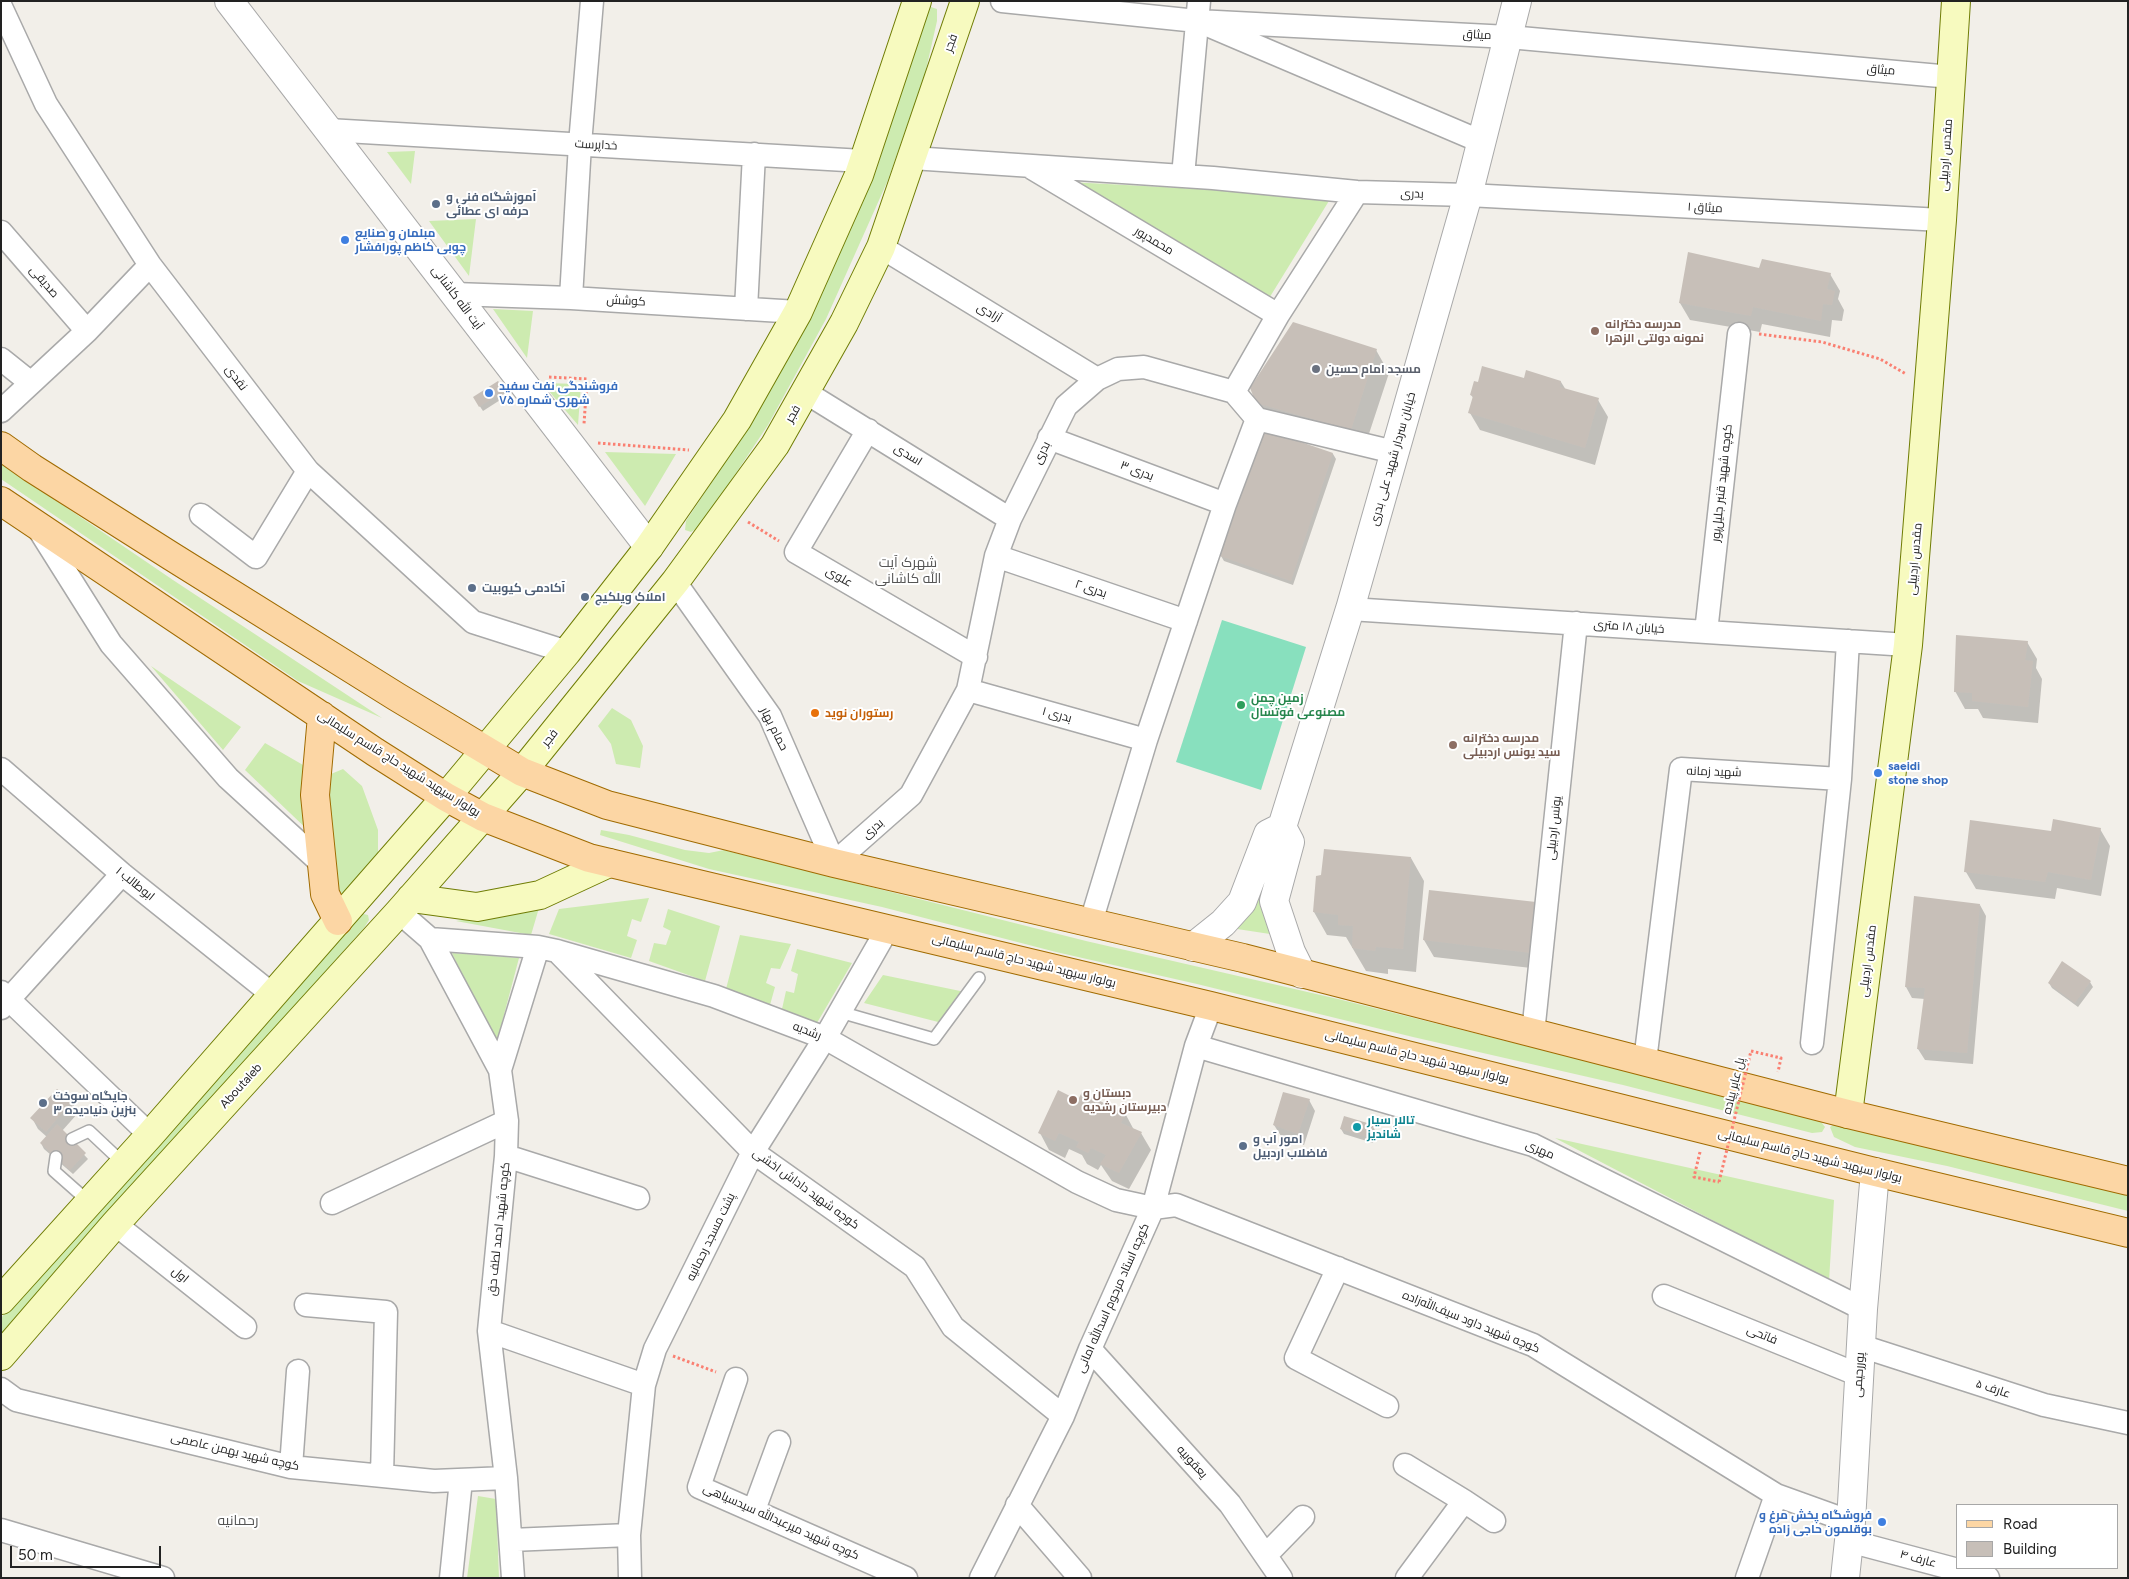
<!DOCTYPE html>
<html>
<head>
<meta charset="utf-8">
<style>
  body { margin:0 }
  #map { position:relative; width:2129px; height:1579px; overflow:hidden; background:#f2efe9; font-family:Figtree,sans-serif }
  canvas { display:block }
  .frame { position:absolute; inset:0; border:2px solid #222; pointer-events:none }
  .legend { position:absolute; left:1956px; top:1504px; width:162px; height:65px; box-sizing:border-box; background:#fff; border:1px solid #a7a7a7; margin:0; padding:6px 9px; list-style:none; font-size:15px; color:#222 }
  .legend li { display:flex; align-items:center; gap:10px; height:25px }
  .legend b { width:25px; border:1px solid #a7a7a7 }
  .scale { position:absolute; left:10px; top:1546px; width:151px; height:22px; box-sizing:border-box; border:2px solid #222; border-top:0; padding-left:6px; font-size:15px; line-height:18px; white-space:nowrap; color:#222; -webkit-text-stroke:4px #fff; paint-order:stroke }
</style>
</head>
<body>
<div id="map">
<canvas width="2129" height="1579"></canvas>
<div class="frame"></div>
<ul class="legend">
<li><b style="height:6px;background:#fcd6a4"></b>Road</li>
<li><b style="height:14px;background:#c7bfb8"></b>Building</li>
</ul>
<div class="scale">50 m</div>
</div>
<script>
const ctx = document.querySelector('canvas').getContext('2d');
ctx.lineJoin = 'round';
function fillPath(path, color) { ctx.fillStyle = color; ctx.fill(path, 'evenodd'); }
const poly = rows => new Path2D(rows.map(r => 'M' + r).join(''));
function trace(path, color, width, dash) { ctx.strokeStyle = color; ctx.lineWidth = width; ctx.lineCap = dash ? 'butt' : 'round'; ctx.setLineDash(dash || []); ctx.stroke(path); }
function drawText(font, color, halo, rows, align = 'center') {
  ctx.font = font + ' Figtree,Cairo,sans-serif'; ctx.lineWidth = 4; ctx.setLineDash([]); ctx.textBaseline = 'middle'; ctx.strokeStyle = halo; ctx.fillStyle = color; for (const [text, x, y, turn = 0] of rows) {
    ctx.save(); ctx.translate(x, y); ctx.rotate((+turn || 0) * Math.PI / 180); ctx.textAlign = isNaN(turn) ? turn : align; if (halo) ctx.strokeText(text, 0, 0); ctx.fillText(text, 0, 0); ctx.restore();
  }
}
const grass = poly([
  [928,6,937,9,937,21,925,74,888,180,826,319,768,425,700,527,691,532,685,530,686,521,757,414,815,308,876,171,910,65,922,11],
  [415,151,411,184,387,152],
  [1069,182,1332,196,1268,300],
  [476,219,469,276,429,221],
  [493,309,533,311,527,358],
  [542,383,581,384,578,425],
  [605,452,676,454,645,506],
  [1,463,173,580,382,718,298,681,1,479],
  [151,666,241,727,223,750],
  [612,708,631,720,643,746,640,768,616,764,611,744,598,726],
  [265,743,310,769,313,835,245,770],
  [343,769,362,786,378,830,378,855,349,896,337,893,329,803,331,774],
  [601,830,629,835,685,850,709,853,724,850,1086,941,1338,999,1819,1119,1825,1127,1822,1132,1812,1133,1623,1085,1413,1037,1197,984,1056,952,882,907,709,869,600,835],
  [1262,894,1270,934,1237,929],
  [649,898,641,922,632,919,627,936,637,940,631,958,549,934,559,909],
  [539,908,531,935,456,921],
  [668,909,720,926,705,981,649,961,654,943,666,945,671,931,663,927],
  [359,913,368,915,369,920,364,928,109,1214,1,1338,1,1318],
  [740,935,791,944,780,969,771,968,766,983,775,987,770,1005,726,989],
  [797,949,852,963,814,1028,782,1009,786,991,794,993,798,974,791,971],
  [452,953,519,958,496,1045],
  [883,975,965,992,946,1024,864,1003],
  [1836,1123,2128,1192,2128,1211,1947,1166,1855,1147,1834,1137,1830,1127],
  [1555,1138,1834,1200,1829,1281],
  [478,1496,496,1499,499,1578,467,1578]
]);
const pitch = poly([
  [1222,620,1306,647,1261,790,1176,762]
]);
const shadow = poly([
  [1760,269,1830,274,1840,291,1838,299,1844,310,1842,321,1832,320,1830,337,1762,324,1760,332,1690,320,1680,303],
  [1376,350,1389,373,1363,452,1271,426,1257,403],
  [1525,379,1561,382,1566,390,1598,400,1608,417,1595,465,1480,430,1470,413,1474,399,1471,395],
  [505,390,508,395,483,411,477,402],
  [1263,431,1333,454,1336,459,1293,585,1224,561,1221,556],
  [2027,642,2037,659,2036,668,2042,679,2038,723,1983,718,1978,709,1965,709,1955,691],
  [2100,829,2110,846,2101,896,2057,888,2055,899,1976,889,1966,872,2052,832],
  [1411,858,1424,881,1416,972,1388,969,1388,974,1366,971,1346,937,1327,935,1314,912],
  [1535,904,1540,969,1434,957,1424,940],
  [1980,905,1986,916,1973,1064,1925,1060,1918,1049,1925,999,1912,998,1906,987],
  [2062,963,2090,982,2093,987,2078,1007,2052,988,2049,983],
  [57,1090,72,1102,78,1113,62,1131,88,1159,73,1174,44,1149,41,1143,47,1137,38,1129,32,1118],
  [1309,1100,1315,1111,1304,1145,1281,1136,1274,1125],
  [1078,1101,1126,1115,1134,1130,1141,1133,1151,1150,1129,1189,1112,1181,1101,1165,1098,1170,1087,1164,1082,1155,1069,1149,1065,1158,1049,1150,1040,1133],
  [1373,1127,1376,1132,1373,1143,1344,1134,1341,1129]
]);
const building = poly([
  [1688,252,1759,268,1762,259,1831,273,1827,289,1835,291,1832,305,1823,304,1821,321,1753,307,1751,316,1679,303],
  [1293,322,1377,349,1351,430,1256,403,1250,388],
  [1482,366,1524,378,1526,370,1561,381,1560,387,1599,398,1585,448,1468,413,1473,396,1470,395,1474,381,1478,382],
  [498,381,506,390,479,407,473,397],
  [1263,429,1333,453,1291,581,1220,556],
  [1956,635,2028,641,2025,660,2033,661,2028,707,1972,701,1972,693,1954,692],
  [2053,819,2101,828,2091,880,2048,872,2045,882,1964,872,1970,820,2051,831],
  [1324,849,1411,857,1403,949,1376,947,1375,951,1352,948,1353,926,1338,925,1338,915,1313,912,1316,876,1321,875],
  [1429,890,1536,902,1531,953,1423,940],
  [1914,896,1980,904,1967,1053,1917,1049,1925,988,1905,987],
  [2062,961,2091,981,2075,1003,2048,983],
  [57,1089,72,1101,46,1132,30,1118],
  [1058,1090,1078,1100,1082,1092,1126,1114,1121,1123,1142,1132,1119,1173,1100,1164,1106,1155,1091,1148,1088,1153,1076,1147,1079,1142,1059,1133,1055,1141,1038,1133],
  [1283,1092,1310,1099,1298,1134,1273,1125],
  [1344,1116,1374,1125,1370,1138,1340,1129],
  [57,1124,86,1153,70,1170,40,1143]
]);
const path = poly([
  [1759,334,1822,342,1880,359,1906,374],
  [549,377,587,379,584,424],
  [598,443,689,450],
  [748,522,779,541],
  [1751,1051,1781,1058,1778,1072],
  [1700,1152,1694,1177,1719,1182],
  [673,1356,716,1372]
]);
const service = poly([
  [840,1012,934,1039,979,978],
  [72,1139,89,1131,123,1163],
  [56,1157,54,1171,89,1202]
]);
const minor = poly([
  [1002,1,1197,21,1509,37,1951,77],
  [1,7,46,104,150,265,308,471,473,622,567,652],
  [1212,27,1482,142],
  [328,130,863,161],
  [912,158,1213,178,1357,192,1468,195,1942,220],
  [1032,168,1278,315],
  [1183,176,1199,1],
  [1,232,87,331],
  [881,247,1097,379],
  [454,294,571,298,798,312],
  [571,298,580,144,592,1],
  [746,309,754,154],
  [1,359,31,383],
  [805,392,1010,519],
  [1234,392,1257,419,1394,452],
  [1,411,87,331,150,265],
  [868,430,796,552,976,657],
  [1049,438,1225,504],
  [201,515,256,557,308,471],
  [38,528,111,644,228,778,321,863],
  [996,556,1186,621],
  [675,582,770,716,834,863,911,795,968,690,996,556,1010,519,1066,406,1097,379,1118,369,1144,367,1234,392,1278,315,1357,192],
  [1350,609,1908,645],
  [1706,632,1739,334],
  [968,690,1146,740],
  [1,769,122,874,273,995],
  [399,912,430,939,500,1070,507,1121,506,1156,489,1331,506,1478,513,1578],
  [1091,922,1146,740,1225,504,1257,419],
  [430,939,538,947,557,951,714,996,825,1038,1077,1182,1116,1200,1153,1208,1176,1205,1533,1345,1776,1495,1851,1522],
  [557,951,753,1152,915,1267,953,1327,1063,1416],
  [1,992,150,1135],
  [1,1008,122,874],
  [1533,1033,1576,623],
  [1812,1043,1840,779],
  [1196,1046,1533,1145,1863,1309],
  [1645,1061,1681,769,1840,779,1848,641],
  [500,1070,538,947],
  [506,1156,638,1198],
  [332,1203,507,1121],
  [115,1224,245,1327],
  [1338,1268,1296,1358,1387,1406],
  [1664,1296,1859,1375],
  [306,1305,386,1312,382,1476],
  [489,1331,644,1385],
  [1861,1346,2044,1405,2128,1423],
  [1090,1349,1230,1504,1281,1578],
  [736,1379,699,1487,906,1578],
  [1,1389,16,1400,291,1467,434,1481,506,1478],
  [1405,1465,1464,1501,1494,1521],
  [291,1467,298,1371],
  [1017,1505,1080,1578],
  [754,1510,779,1442],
  [1,1530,163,1578],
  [511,1540,629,1535],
  [1849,1541,1988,1578],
  [1266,1555,1303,1517],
  [451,1578,461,1480],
  [630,1578,629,1535,644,1385,655,1349,753,1152,825,1038,888,928],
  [981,1578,1063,1416,1090,1349,1153,1208,1196,1046,1211,1006],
  [1407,1578,1464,1501],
  [1747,1578,1776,1495]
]);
const tertiary = poly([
  [229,1,649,547],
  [1282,827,1290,842,1274,901,1291,952,1302,974],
  [1193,947,1223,923,1242,902,1268,834,1282,827,1350,609,1468,195,1517,1],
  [1845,1578,1851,1522,1863,1309,1875,1172]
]);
const secondary = poly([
  [411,898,477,907,540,895,609,863],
  [1848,1114,1908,645,1942,220,1956,1],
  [1,1300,150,1135,446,797,567,652,649,547,737,420,798,312,859,175,917,1],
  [1,1356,115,1224,399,912,522,772,675,582,775,445,844,323,881,247,965,1]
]);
const primary = poly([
  [1,446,32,468,171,556,397,697,522,772,607,805,834,863,1243,958,1848,1114,2128,1181],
  [1,501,375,752,446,797,483,817,589,858,1211,1006,1875,1172,2128,1233],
  [322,716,315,795,325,894,338,921]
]);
const pathBridge = poly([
  [1719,1182,1751,1051]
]);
const markers = [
  [436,204,5,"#5c6f8a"],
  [345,240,5,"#3f7fe0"],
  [1595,331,5,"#8d6e63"],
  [1316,369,5,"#6b7280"],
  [489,393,5,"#3f7fe0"],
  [472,588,5,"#5c6f8a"],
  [585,597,5,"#5c6f8a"],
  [1241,705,5,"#2e9e5b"],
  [815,713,5,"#e8710a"],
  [1453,745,5,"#8d6e63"],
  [1878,773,5,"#3f7fe0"],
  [1073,1100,5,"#8d6e63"],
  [43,1103,5,"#5c6f8a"],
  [1357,1127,5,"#0f9aa8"],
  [1243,1146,5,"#5c6f8a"],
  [1882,1522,5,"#3f7fe0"]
];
const streetNames = [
  ["میثاق",1477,35,3],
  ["فجر",951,43,-71],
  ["میثاق",1881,70,5],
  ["خداپرست",596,145,3],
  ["مقدس اردبیلی",1946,155,-86],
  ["بدری",1412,194,1],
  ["میثاق ۱",1705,208,3],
  ["محمدپور",1154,241,31],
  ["صدیقی",44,282,49],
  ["آیت الله کاشانی",457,298,53],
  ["کوشش",626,301,3],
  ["آزادی",989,313,31],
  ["نقدی",236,378,53],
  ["فجر",793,414,-61],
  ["بدری",1042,453,-64],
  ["اسدی",908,455,32],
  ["خیابان سردار شهید علی بدری",1393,459,-74],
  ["بدری ۳",1137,471,21],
  ["کوچه شهید قنبر جلیل‌پور",1722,483,-84],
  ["مقدس اردبیلی",1915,559,-85],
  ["علوی",839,577,30],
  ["بدری ۲",1091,589,19],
  ["خیابان ۱۸ متری",1629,627,4],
  ["بدری ۱",1057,715,15],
  ["حمام بهار",774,729,63],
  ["فجر",550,738,-51],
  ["بولوار سپهبد شهید حاج قاسم سلیمانی",399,764,32],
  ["شهید زمانه",1714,772,2],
  ["یونس اردبیلی",1554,828,-84],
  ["بدری",873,829,-41],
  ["ابوطالب ۱",135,884,39],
  ["بولوار سپهبد شهید حاج قاسم سلیمانی",1024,961,14],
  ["مقدس اردبیلی",1868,961,-83],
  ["رشدیه",807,1031,21],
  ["بولوار سپهبد شهید حاج قاسم سلیمانی",1417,1057,14],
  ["Aboutaleb",241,1086,-48],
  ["پل عابر پیاده",1734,1086,-76],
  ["مهری",1540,1150,23],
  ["بولوار سپهبد شهید حاج قاسم سلیمانی",1810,1156,14],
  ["کوچه شهید داداش اخشی",806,1189,36],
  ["کوچه شهید احمد لطف حق",499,1229,-84],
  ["پشت مسجد رحمانیه",711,1237,-64],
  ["اول",180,1275,39],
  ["کوچه استاد مرحوم اسدالله امانی",1113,1298,-66],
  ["کوچه شهید داود سیف‌الله‌زاده",1471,1322,22],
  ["فاتحی",1762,1335,22],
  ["پوررحیمی",1859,1375,-86],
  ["عارف ۵",1993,1389,18],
  ["کوچه شهید بهمن عاصمی",235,1452,13],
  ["یعقوبیه",1192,1462,48],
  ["کوچه شهید میرعبدالله سیدسیاهی",781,1522,24],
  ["عارف ۴",1918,1559,15]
];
const serviceNames = [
  ["آموزشگاه فنی و",446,197],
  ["حرفه ای عطائی",446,211],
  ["آکادمی کیوبیت",482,588],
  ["املاک ویلکیج",595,597],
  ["جایگاه سوخت",53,1096],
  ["بنزین دنیادیده ۳",53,1110],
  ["امور آب و",1253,1139],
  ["فاضلاب اردبیل",1253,1153]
];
const shopNames = [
  ["مبلمان و صنایع",355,233],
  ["چوبی کاظم پورافشار",355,247],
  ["فروشندگی نفت سفید",499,386],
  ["شهری شماره ۷۵",499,400],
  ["saeidi",1888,766],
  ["stone shop",1888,780],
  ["فروشگاه پخش مرغ و",1872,1515,"right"],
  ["بوقلمون حاجی زاده",1872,1529,"right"]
];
const educationNames = [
  ["مدرسه دخترانه",1605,324],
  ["نمونه دولتی الزهرا",1605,338],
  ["مدرسه دخترانه",1463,738],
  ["سید یونس اردبیلی",1463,752],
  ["دبستان و",1083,1093],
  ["دبیرستان رشدیه",1083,1107]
];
const worshipNames = [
  ["مسجد امام حسین",1326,369]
];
const leisureNames = [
  ["زمین چمن",1251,698],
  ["مصنوعی فوتسال",1251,712]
];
const foodNames = [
  ["رستوران نوید",825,713]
];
const cultureNames = [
  ["تالار سیار",1367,1120],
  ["شاندیز",1367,1134]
];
const neighbourhoodNames = [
  ["شهرک آیت",908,563],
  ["الله کاشانی",908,579],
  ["رحمانیه",238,1521]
];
fillPath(grass, '#cdebb0');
fillPath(pitch, '#88e0be');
fillPath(shadow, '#0003');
fillPath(building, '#c7bfb8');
trace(service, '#a9a9a9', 14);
trace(minor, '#a9a9a9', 25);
trace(tertiary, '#a9a9a9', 30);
trace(secondary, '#707d05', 30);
trace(primary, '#a06b00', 30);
trace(path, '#fa8072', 3, [2.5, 2.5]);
trace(service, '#fff', 11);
trace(minor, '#fff', 22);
trace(tertiary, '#fff', 28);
trace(secondary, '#f7fabf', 28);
trace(primary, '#fcd6a4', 28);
trace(pathBridge, '#fa8072', 3, [2.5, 2.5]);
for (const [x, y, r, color] of markers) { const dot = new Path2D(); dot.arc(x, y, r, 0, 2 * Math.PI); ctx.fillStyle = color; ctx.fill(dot); trace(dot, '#fff', 2); }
drawText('12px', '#222', '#fff', streetNames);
drawText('bold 12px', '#4e5e75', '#fff', serviceNames, 'left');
drawText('bold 12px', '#366cbe', '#fff', shopNames, 'left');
drawText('bold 12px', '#785e54', '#fff', educationNames, 'left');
drawText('bold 12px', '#5b616d', '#fff', worshipNames, 'left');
drawText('bold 12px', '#27864d', '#fff', leisureNames, 'left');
drawText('bold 12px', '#c56008', '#fff', foodNames, 'left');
drawText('bold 12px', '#0d838f', '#fff', cultureNames, 'left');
drawText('14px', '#555', '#fff', neighbourhoodNames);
</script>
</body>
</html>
